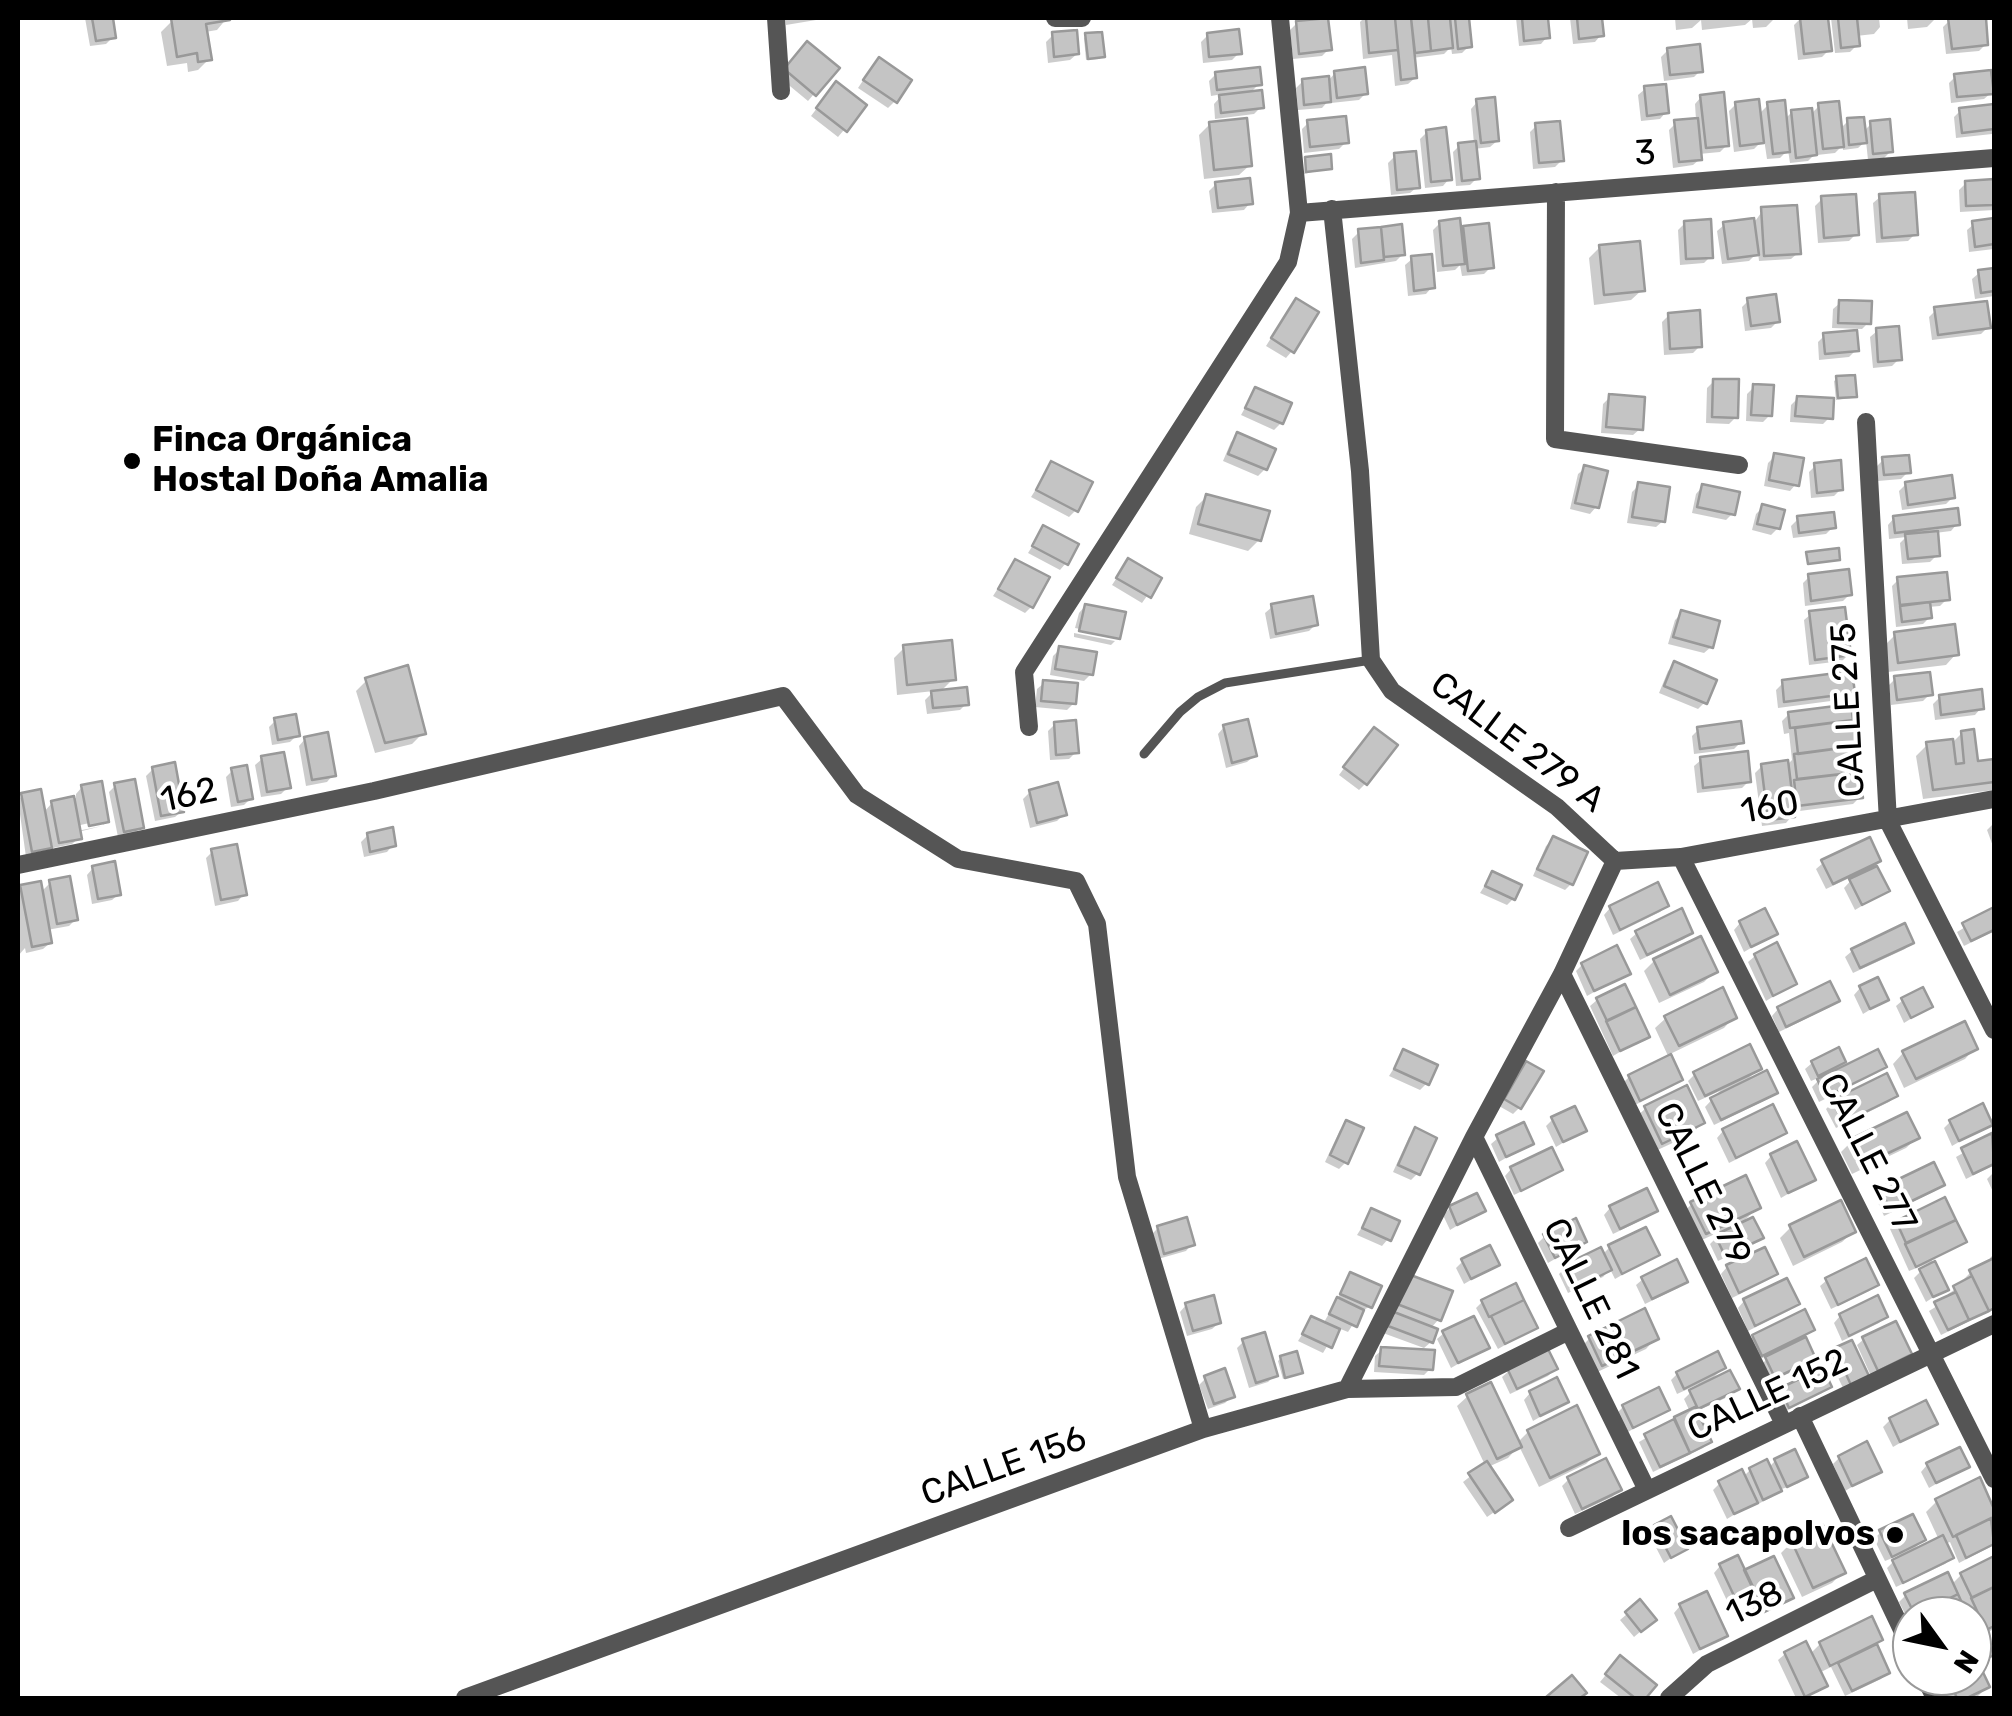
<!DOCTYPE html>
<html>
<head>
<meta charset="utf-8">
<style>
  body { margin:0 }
  #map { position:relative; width:2012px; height:1716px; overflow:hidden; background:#fff; font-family:Rubik,sans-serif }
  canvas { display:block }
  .frame { position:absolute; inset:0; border:20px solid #000; pointer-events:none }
  .north { position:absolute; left:1892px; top:1596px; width:100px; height:100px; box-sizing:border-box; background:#fff; border:2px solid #999; border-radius:50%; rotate:123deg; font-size:28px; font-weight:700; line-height:40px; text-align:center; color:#000 }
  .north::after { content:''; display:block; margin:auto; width:35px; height:45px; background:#000; clip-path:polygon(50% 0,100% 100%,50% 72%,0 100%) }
</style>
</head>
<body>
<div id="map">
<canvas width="2012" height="1716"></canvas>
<div class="frame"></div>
<div class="north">N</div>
</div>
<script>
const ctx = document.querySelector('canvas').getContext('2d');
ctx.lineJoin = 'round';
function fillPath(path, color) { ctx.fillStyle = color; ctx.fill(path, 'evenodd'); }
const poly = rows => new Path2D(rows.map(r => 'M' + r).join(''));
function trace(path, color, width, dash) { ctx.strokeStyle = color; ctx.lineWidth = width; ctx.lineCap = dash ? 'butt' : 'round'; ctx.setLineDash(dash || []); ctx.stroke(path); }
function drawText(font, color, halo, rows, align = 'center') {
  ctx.font = font + ' Rubik,sans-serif'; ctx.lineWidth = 8; ctx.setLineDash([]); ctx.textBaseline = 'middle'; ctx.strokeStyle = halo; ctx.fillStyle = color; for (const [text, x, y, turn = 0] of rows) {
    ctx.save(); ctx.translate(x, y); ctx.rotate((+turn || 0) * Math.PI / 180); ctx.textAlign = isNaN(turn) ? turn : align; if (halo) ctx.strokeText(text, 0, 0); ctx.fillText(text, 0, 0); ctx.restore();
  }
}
const shadow = poly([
  [85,18,110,18,113,37,106,44,90,46],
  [183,18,227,18,217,30,205,32,209,59,198,70,188,72,187,63,167,66,161,32,172,21],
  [785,18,828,18,786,25],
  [1364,18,1447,18,1448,21,1452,18,1466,18,1469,46,1462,53,1452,54,1451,47,1444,54,1412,58,1415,78,1408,84,1395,86,1392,55,1363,59,1360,22],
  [1516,18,1545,18,1547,37,1541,44,1519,46],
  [1570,18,1599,18,1601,35,1595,42,1573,44],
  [1675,18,1772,18,1773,20,1766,27,1753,28,1752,19,1745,25,1702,30,1701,20,1692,28,1676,30],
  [1801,18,1826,18,1829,50,1822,57,1798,60,1794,25],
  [1831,18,1879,18,1880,27,1874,34,1856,36,1857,45,1850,52,1835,53],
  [1907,18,1934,18,1934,20,1927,27,1908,29],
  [1983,18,1986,44,1979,51,1946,54,1943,27,1950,20],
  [1297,23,1329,49,1322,56,1293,59,1290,30],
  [1053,35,1077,54,1070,60,1048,63,1046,42],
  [1208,35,1239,53,1232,60,1203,63,1201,42],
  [1086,36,1102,56,1100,59,1086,60,1084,38],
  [808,44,836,68,808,101,779,77],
  [1668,50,1700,71,1694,77,1664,81,1661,57],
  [872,67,895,101,888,108,858,88],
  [1335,73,1366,93,1359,100,1331,103,1330,99,1322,108,1298,110,1296,88,1303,81,1327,82],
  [1216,74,1259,84,1249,94,1261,107,1254,114,1215,119,1214,104,1223,94,1211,96,1209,81],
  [1955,77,1991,93,1984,99,1951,103,1949,83],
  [1645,89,1666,112,1660,119,1641,121,1638,95],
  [830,91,864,106,838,137,811,116],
  [1701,97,1727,145,1720,152,1699,154,1700,159,1693,165,1673,168,1669,130,1676,123,1696,120,1695,104],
  [1477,102,1497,141,1490,147,1474,149,1477,178,1470,185,1456,186,1453,152,1460,145,1474,144,1471,109],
  [1736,104,1758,115,1768,105,1784,120,1792,112,1810,115,1820,105,1840,129,1848,121,1863,132,1871,124,1891,151,1884,158,1868,160,1866,141,1858,148,1843,150,1843,145,1835,153,1817,155,1817,152,1808,161,1790,163,1788,150,1780,158,1767,159,1764,139,1754,149,1734,152,1729,111],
  [1994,107,1994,131,1992,134,1956,138,1954,117,1961,110],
  [1309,122,1346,142,1339,149,1304,153,1302,129],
  [1210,124,1250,165,1239,175,1204,179,1199,135],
  [1536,126,1562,160,1555,167,1533,169,1530,132],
  [1427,132,1449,179,1443,186,1425,188,1420,139],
  [1395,156,1417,187,1410,193,1391,195,1388,163],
  [1306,159,1329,168,1304,174],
  [1994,181,1994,210,1960,212,1959,190,1966,183],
  [1216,184,1250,203,1244,210,1212,213,1209,191],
  [1880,197,1915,234,1908,241,1876,243,1873,203],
  [1822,199,1856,234,1849,241,1818,243,1815,206],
  [1763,210,1798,253,1791,259,1759,261,1758,252,1749,261,1722,264,1717,231,1724,225,1756,220],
  [1994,221,1994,249,1969,252,1967,230,1974,224],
  [1440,223,1459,234,1464,229,1491,267,1484,274,1462,276,1460,265,1455,270,1437,272,1433,230],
  [1685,223,1710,257,1704,263,1680,265,1678,230],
  [1400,227,1403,254,1396,261,1355,268,1352,239,1359,232],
  [1600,247,1642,290,1631,300,1594,305,1589,258],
  [1412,259,1432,287,1426,294,1408,296,1405,265],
  [1994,271,1994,296,1975,299,1972,279,1979,273],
  [1748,301,1778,321,1771,328,1745,331,1742,307],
  [1840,303,1869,322,1862,329,1832,328,1833,309],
  [1290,308,1292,351,1286,358,1266,346],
  [1936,310,1988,327,1981,334,1932,340,1929,317],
  [1669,315,1700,346,1693,353,1664,355,1662,322],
  [1877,331,1899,359,1892,366,1873,368,1870,337],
  [1824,336,1856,350,1849,357,1819,360,1818,342],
  [1837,379,1854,396,1852,398,1836,400,1834,381],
  [1714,381,1736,417,1729,424,1706,423,1707,388],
  [1754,387,1770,415,1763,422,1746,421,1747,394],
  [1255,390,1281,423,1274,430,1241,415],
  [1610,397,1640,429,1633,435,1601,433,1603,404],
  [1798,398,1830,417,1823,424,1790,422,1791,405],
  [1238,435,1265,469,1258,476,1223,461,1231,442],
  [1775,456,1796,484,1790,491,1764,486,1768,463],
  [1884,459,1908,472,1901,479,1878,481,1877,466],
  [1052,464,1076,510,1069,517,1031,497],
  [1816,465,1841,489,1834,496,1811,498,1809,472],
  [1585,468,1596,507,1590,514,1570,509,1578,474],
  [1906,484,1953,497,1946,504,1902,510,1899,491],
  [1639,485,1663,521,1656,527,1627,523,1632,492],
  [1702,487,1733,513,1726,520,1692,513,1696,494],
  [1207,496,1259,540,1248,551,1189,534,1196,507],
  [1763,507,1778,528,1771,535,1752,530,1756,514],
  [1894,518,1957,524,1951,531,1935,533,1937,555,1930,562,1902,564,1900,543,1906,537,1889,539,1888,525],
  [1798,519,1833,527,1826,534,1793,538,1791,526],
  [1043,529,1066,563,1060,570,1028,553],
  [1128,561,1159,579,1142,603,1112,585],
  [1015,562,1031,607,1025,613,993,596],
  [1809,577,1850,594,1843,601,1805,606,1803,583],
  [1899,579,1947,599,1940,606,1928,607,1930,617,1923,624,1896,627,1892,586],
  [1085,606,1123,614,1116,639,1116,636,1075,628,1079,613],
  [1272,607,1316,624,1309,631,1270,639,1265,613],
  [1682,613,1711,647,1704,653,1668,644,1675,620],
  [1811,614,1848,655,1842,661,1809,665,1804,620],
  [1074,633,1115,641,1111,645,1074,637],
  [1896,634,1956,654,1946,665,1888,672,1885,645],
  [905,647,953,679,940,692,966,704,960,710,927,714,925,700,934,691,897,695,894,658],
  [1060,649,1091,674,1084,681,1050,675,1053,656],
  [1675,664,1705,702,1698,709,1659,693,1668,671],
  [1895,679,1930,694,1923,701,1891,705,1889,685],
  [367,680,423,733,412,744,375,753,356,691],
  [1044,683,1074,703,1067,710,1035,707,1037,689],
  [1783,683,1852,692,1846,699,1778,708,1776,690],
  [1940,697,1981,708,1975,715,1935,720,1933,704],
  [1849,706,1860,797,1853,804,1792,812,1792,816,1786,823,1762,826,1755,773,1762,766,1786,766,1792,760,1789,733,1784,734,1782,721,1789,714],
  [275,721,297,735,290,742,272,745,269,727],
  [1055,724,1076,752,1069,759,1050,760,1048,731],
  [1224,727,1254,756,1247,762,1226,768,1218,734],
  [1699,729,1741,742,1734,749,1694,754,1692,736],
  [1962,733,1976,764,1994,762,1994,790,1923,799,1916,756,1927,745,1954,741],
  [1367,737,1366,783,1359,790,1339,775],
  [305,739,333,775,327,782,306,786,299,746],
  [262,759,288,787,281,794,261,797,255,765],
  [1701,760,1749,781,1742,788,1697,793,1694,766],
  [153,769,182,811,175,817,155,821,146,776],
  [232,771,251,798,244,805,231,807,226,777],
  [116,785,141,827,134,834,118,837,109,792],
  [82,787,107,821,103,825,103,820,76,826,77,831,102,826,78,832,79,838,72,844,53,848,52,844,43,854,26,857,18,800,22,796,43,813,52,803,76,798,76,794],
  [1030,792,1064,814,1057,821,1030,828,1023,799],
  [1994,823,1994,849,1987,830],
  [368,835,393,845,387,852,364,857,361,842],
  [1553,839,1571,884,1565,890,1533,876,1546,846],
  [212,852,244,894,238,901,215,906,206,858],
  [1878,860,1865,873,1887,891,1855,910,1844,888,1856,875,1826,889,1816,869,1823,863],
  [93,868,119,894,112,900,92,904,87,875],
  [1492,874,1513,899,1507,905,1480,893],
  [50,883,76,919,69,926,47,930,50,943,43,949,26,953,25,948,18,956,18,891,21,887,40,893],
  [1666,906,1660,912,1613,935,1604,915,1610,908],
  [1994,910,1994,931,1964,946,1957,932],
  [1740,923,1775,934,1744,952,1734,930],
  [1690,932,1684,939,1640,960,1630,939,1637,933],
  [1911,942,1905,949,1853,973,1845,957,1852,951],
  [1755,956,1794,984,1766,1001,1748,962],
  [1654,961,1715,971,1704,982,1659,1003,1644,971],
  [1582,965,1628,973,1587,996,1576,971],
  [1860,988,1886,1000,1863,1014,1854,995],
  [1597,1000,1647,1036,1613,1056,1590,1006],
  [1903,1000,1930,1007,1904,1023,1896,1006],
  [1837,1001,1830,1007,1779,1032,1772,1016,1778,1009],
  [1734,1017,1724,1028,1668,1055,1680,1080,1673,1086,1633,1106,1622,1084,1629,1077,1669,1058,1655,1028,1666,1018],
  [1975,1048,1965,1059,1904,1088,1893,1064,1903,1053],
  [1404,1052,1427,1083,1420,1090,1389,1076],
  [1843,1062,1831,1074,1884,1067,1877,1073,1819,1102,1812,1087,1823,1076,1811,1081,1805,1069,1812,1063],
  [1527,1064,1519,1108,1513,1114,1499,1106],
  [1759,1068,1744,1083,1775,1092,1768,1099,1714,1125,1705,1107,1720,1091,1698,1101,1688,1081,1695,1074],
  [1886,1077,1895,1096,1889,1102,1836,1128,1826,1109,1833,1102],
  [1646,1108,1702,1123,1692,1134,1651,1153,1635,1118],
  [1552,1120,1584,1130,1556,1147,1546,1126],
  [1950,1122,1990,1124,1952,1146,1944,1128],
  [1347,1123,1346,1162,1339,1169,1325,1162,1340,1130],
  [1416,1130,1417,1174,1411,1180,1393,1172,1409,1137],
  [1723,1131,1784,1133,1777,1139,1729,1163,1717,1138],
  [1991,1137,1994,1165,1966,1179,1956,1157],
  [1498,1138,1531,1143,1499,1162,1491,1144],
  [1917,1138,1906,1148,1852,1174,1841,1152,1852,1141],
  [1771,1156,1813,1179,1781,1198,1765,1163],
  [1511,1169,1560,1170,1553,1176,1514,1195,1505,1176],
  [1994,1172,1994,1194,1987,1179],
  [1942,1185,1935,1191,1884,1216,1875,1196,1882,1190],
  [1944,1200,1964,1242,1932,1260,1946,1289,1926,1302,1914,1278,1929,1263,1909,1271,1890,1229,1897,1223],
  [1692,1204,1758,1207,1740,1225,1760,1237,1754,1244,1718,1261,1710,1244,1724,1230,1695,1243,1681,1214],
  [1450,1208,1483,1210,1450,1230,1443,1215],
  [1610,1208,1655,1211,1648,1217,1613,1234,1604,1215],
  [1372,1211,1388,1239,1382,1246,1357,1235],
  [1791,1227,1853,1232,1842,1242,1793,1266,1780,1238],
  [1158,1228,1192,1244,1186,1251,1158,1259,1151,1235],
  [1545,1236,1584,1242,1548,1263,1538,1243],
  [1610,1247,1657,1255,1615,1279,1610,1269,1603,1277,1568,1293,1559,1274,1566,1267,1602,1255],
  [1994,1254,1994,1309,1941,1335,1929,1311,1950,1298,1948,1294,1966,1282,1964,1279,1971,1272,1992,1262,1990,1258],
  [1463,1261,1497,1265,1464,1284,1456,1268],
  [1727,1267,1775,1273,1768,1280,1732,1298,1721,1274],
  [1351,1275,1370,1306,1361,1312,1348,1332,1338,1328,1323,1353,1298,1341,1312,1319,1323,1324],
  [1643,1279,1685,1281,1678,1288,1645,1304,1636,1285],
  [1827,1280,1876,1284,1869,1291,1831,1309,1820,1286],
  [1402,1284,1439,1319,1430,1329,1431,1342,1424,1348,1383,1333,1388,1322,1397,1312,1392,1310],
  [1744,1301,1797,1304,1790,1310,1748,1331,1738,1308],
  [1482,1302,1535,1328,1498,1349,1476,1308],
  [1186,1305,1219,1323,1212,1329,1187,1336,1180,1312],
  [1804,1313,1812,1330,1803,1338,1813,1358,1806,1365,1768,1383,1760,1366,1772,1354,1755,1361,1746,1344,1753,1337],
  [1840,1316,1885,1316,1879,1323,1842,1341,1834,1323],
  [1444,1333,1487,1347,1451,1368,1437,1339],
  [1590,1338,1656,1338,1646,1349,1591,1375,1579,1349],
  [1864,1339,1909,1354,1871,1376,1857,1345],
  [1244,1341,1275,1375,1268,1382,1249,1388,1237,1348],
  [1850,1343,1866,1375,1844,1390,1828,1357],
  [1382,1350,1431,1368,1424,1375,1374,1372,1375,1356],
  [1281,1358,1300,1373,1283,1379,1278,1361],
  [1723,1368,1709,1382,1737,1389,1730,1396,1695,1412,1709,1442,1703,1448,1653,1472,1639,1442,1690,1412,1684,1399,1699,1384,1677,1394,1671,1380,1677,1374],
  [1555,1369,1548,1376,1510,1394,1502,1377,1509,1371],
  [1206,1378,1232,1396,1225,1403,1208,1409,1199,1385],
  [1829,1386,1822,1393,1782,1413,1775,1397,1781,1391],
  [1530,1393,1566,1402,1533,1421,1524,1400],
  [1468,1396,1517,1443,1528,1432,1597,1453,1586,1464,1539,1487,1519,1446,1508,1458,1488,1467,1503,1506,1487,1517,1463,1482,1485,1465,1457,1406],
  [1623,1407,1667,1410,1626,1433,1617,1413],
  [1890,1420,1935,1423,1893,1447,1883,1427],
  [1839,1458,1879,1471,1845,1491,1833,1464],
  [1775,1461,1805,1476,1799,1483,1779,1490,1772,1497,1756,1505,1755,1502,1727,1519,1713,1490,1720,1483,1743,1477,1750,1470,1768,1468],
  [1927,1465,1967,1466,1929,1488,1921,1472],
  [1569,1479,1619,1490,1612,1497,1575,1514,1562,1486],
  [1978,1481,1994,1515,1989,1520,1994,1530,1994,1545,1959,1563,1950,1542,1945,1544,1951,1558,1945,1564,1896,1587,1887,1568,1900,1555,1885,1561,1874,1539,1881,1532,1923,1540,1910,1553,1939,1540,1926,1512,1937,1501],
  [1655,1527,1685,1548,1664,1563,1649,1534],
  [1792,1542,1843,1572,1832,1583,1802,1597,1781,1553],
  [1994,1559,1994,1629,1984,1634,1994,1654,1972,1668,1972,1641,1976,1640,1972,1616,1964,1616,1962,1612,1958,1616,1912,1616,1912,1627,1899,1602,1906,1595,1951,1585,1961,1575],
  [1720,1566,1744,1573,1791,1597,1757,1617,1747,1596,1729,1605,1714,1573],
  [1680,1606,1725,1636,1693,1654,1674,1613],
  [1627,1614,1647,1626,1634,1637,1620,1620],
  [1870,1620,1880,1639,1875,1645,1887,1672,1881,1679,1845,1696,1831,1667,1819,1673,1825,1685,1818,1692,1796,1698,1778,1660,1785,1654,1810,1654,1820,1644],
  [1614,1665,1653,1685,1642,1698,1621,1698,1600,1682],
  [1980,1672,1987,1687,1976,1698,1948,1698,1945,1692,1952,1685]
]);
const building = poly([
  [92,18,113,18,116,38,96,41,92,18],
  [171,18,230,18,230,20,206,24,212,60,198,62,197,53,177,57,171,18],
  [1328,18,1332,50,1299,54,1296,21,1328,18],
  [1366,18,1395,18,1398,50,1369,53,1366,18],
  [1395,18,1411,18,1417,78,1401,80,1395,18],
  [1411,18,1428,18,1431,51,1415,53,1411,18],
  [1428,18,1450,18,1453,48,1431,51,1428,18],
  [1455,18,1469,18,1472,47,1458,49,1455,18],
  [1522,18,1548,18,1550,38,1524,41,1522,18],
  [1577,18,1602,18,1604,36,1579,39,1577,18],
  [1800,18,1828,18,1832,51,1804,54,1800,18],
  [1838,18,1857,18,1860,46,1841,48,1838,18],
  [1948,18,1986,18,1988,45,1952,49,1948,18],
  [1239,29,1242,54,1209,57,1207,33,1239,29],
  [1077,30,1079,54,1054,57,1052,32,1077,30],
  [1102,32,1105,57,1088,59,1085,33,1102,32],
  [807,41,840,68,816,96,784,69,807,41],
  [1700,44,1703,72,1670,75,1667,48,1700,44],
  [879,57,912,80,897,103,863,80,879,57],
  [1260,67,1262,85,1217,90,1215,72,1260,67],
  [1365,67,1368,94,1337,98,1334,71,1365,67],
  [1991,70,1994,94,1957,97,1954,74,1991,70],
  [1329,76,1331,102,1304,105,1302,79,1329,76],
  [836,81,867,105,847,132,816,108,836,81],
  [1666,84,1669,113,1647,116,1644,86,1666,84],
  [1262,90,1264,108,1221,113,1219,95,1262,90],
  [1724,92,1729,146,1706,148,1700,95,1724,92],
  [1495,97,1499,141,1481,143,1476,99,1495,97],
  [1759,99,1764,143,1740,146,1735,102,1759,99],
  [1785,100,1790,152,1773,154,1767,102,1785,100],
  [1839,101,1844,147,1823,149,1818,103,1839,101],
  [1994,104,1994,129,1962,133,1959,108,1994,104],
  [1812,108,1817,155,1796,158,1791,110,1812,108],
  [1346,116,1349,143,1310,147,1307,120,1346,116],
  [1864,117,1867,143,1849,145,1847,118,1864,117],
  [1247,118,1252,166,1214,170,1209,122,1247,118],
  [1698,118,1702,160,1679,162,1674,120,1698,118],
  [1890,119,1893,152,1873,154,1870,121,1890,119],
  [1560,121,1564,161,1539,163,1535,123,1560,121],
  [1446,127,1452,180,1431,182,1426,130,1446,127],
  [1476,141,1480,179,1462,181,1458,143,1476,141],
  [1416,151,1420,188,1397,190,1394,153,1416,151],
  [1331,154,1332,169,1306,172,1305,157,1331,154],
  [1250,178,1253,204,1218,208,1215,182,1250,178],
  [1994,179,1994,205,1966,206,1965,181,1994,179],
  [1915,192,1918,235,1882,238,1879,194,1915,192],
  [1856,194,1859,235,1824,238,1821,196,1856,194],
  [1797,205,1801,254,1764,256,1761,207,1797,205],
  [1460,218,1465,264,1443,266,1439,221,1460,218],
  [1754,218,1759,255,1728,259,1723,222,1754,218],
  [1994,218,1994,244,1975,247,1972,221,1994,218],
  [1711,219,1713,258,1686,259,1684,221,1711,219],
  [1489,223,1494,268,1468,271,1463,226,1489,223],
  [1402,224,1405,255,1384,257,1381,227,1402,224],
  [1381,227,1384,260,1361,263,1358,229,1381,227],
  [1640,241,1645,291,1604,295,1599,245,1640,241],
  [1432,254,1435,288,1414,291,1411,256,1432,254],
  [1994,268,1994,291,1981,293,1978,270,1994,268],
  [1776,294,1780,322,1751,326,1747,298,1776,294],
  [1296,298,1319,312,1294,353,1271,338,1296,298],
  [1839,300,1872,301,1871,324,1838,323,1839,300],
  [1987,301,1991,328,1938,335,1934,307,1987,301],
  [1700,310,1702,347,1670,349,1668,313,1700,310],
  [1899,326,1902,360,1878,362,1876,328,1899,326],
  [1857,330,1859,351,1825,354,1823,333,1857,330],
  [1855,375,1857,397,1838,398,1836,376,1855,375],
  [1713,379,1739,379,1738,418,1712,417,1713,379],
  [1753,384,1774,385,1772,416,1751,415,1753,384],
  [1255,387,1292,403,1283,424,1245,408,1255,387],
  [1609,394,1645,397,1643,430,1606,427,1609,394],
  [1797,396,1834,398,1833,419,1795,416,1797,396],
  [1237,432,1276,449,1267,470,1228,454,1237,432],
  [1774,453,1804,458,1799,486,1769,480,1774,453],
  [1909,455,1911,473,1884,475,1882,457,1909,455],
  [1841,460,1843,490,1817,493,1814,463,1841,460],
  [1051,461,1093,482,1078,512,1036,490,1051,461],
  [1584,465,1608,471,1599,508,1575,503,1584,465],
  [1952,475,1955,498,1908,505,1905,482,1952,475],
  [1638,482,1670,487,1665,522,1632,517,1638,482],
  [1702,484,1740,492,1735,515,1697,507,1702,484],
  [1206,494,1270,511,1261,541,1198,524,1206,494],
  [1762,504,1785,510,1780,529,1757,524,1762,504],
  [1958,508,1960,525,1895,533,1893,516,1958,508],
  [1834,512,1836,528,1799,533,1797,516,1834,512],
  [1043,525,1079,544,1068,565,1032,546,1043,525],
  [1938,531,1940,556,1908,559,1905,534,1938,531],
  [1839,548,1840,560,1808,564,1806,552,1839,548],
  [1128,558,1162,578,1151,598,1116,578,1128,558],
  [1015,559,1050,577,1033,608,998,589,1015,559],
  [1849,569,1852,595,1811,601,1808,574,1849,569],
  [1947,572,1950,600,1900,605,1897,577,1947,572],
  [1313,596,1318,625,1276,634,1271,604,1313,596],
  [1930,602,1932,618,1902,622,1900,606,1930,602],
  [1085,604,1126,612,1120,639,1079,631,1085,604],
  [1845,607,1851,655,1815,660,1809,611,1845,607],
  [1681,610,1720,621,1713,648,1673,637,1681,610],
  [1955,624,1959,655,1898,663,1894,632,1955,624],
  [952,640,956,680,907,685,903,645,952,640],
  [1059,646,1097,652,1093,675,1055,669,1059,646],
  [1674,661,1717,680,1707,704,1664,686,1674,661],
  [408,665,426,734,385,743,365,678,408,665],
  [1852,671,1855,693,1784,702,1782,680,1852,671],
  [1930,672,1933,695,1897,700,1894,676,1930,672],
  [1043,680,1078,683,1076,704,1041,701,1043,680],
  [967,687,969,705,933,708,931,691,967,687],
  [1982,689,1984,709,1941,715,1939,695,1982,689],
  [1851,704,1853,720,1790,728,1788,712,1851,704],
  [296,714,300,736,278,740,274,718,296,714],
  [1248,719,1257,756,1232,763,1223,725,1248,719],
  [1076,720,1079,753,1056,755,1054,722,1076,720],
  [1853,720,1856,746,1798,754,1795,728,1853,720],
  [1741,721,1744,743,1700,749,1697,727,1741,721],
  [1374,727,1398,745,1367,785,1343,767,1374,727],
  [1974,729,1978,761,1994,759,1994,782,1933,790,1926,742,1953,739,1956,764,1964,763,1961,731,1974,729],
  [328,732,336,776,312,780,304,737,328,732],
  [1856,746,1859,772,1797,779,1794,754,1856,746],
  [1748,751,1751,782,1703,788,1700,757,1748,751],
  [284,752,291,788,267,792,261,756,284,752],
  [1788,760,1795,817,1768,820,1761,764,1788,760],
  [175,762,184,812,161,816,152,767,175,762],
  [247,765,253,799,238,802,231,768,247,765],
  [1859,772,1863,798,1797,806,1794,780,1859,772],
  [135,779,144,828,124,832,114,783,135,779],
  [102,781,109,822,89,826,81,785,102,781],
  [1058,782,1067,815,1037,823,1029,790,1058,782],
  [41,789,52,848,32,852,21,793,41,789],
  [74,796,82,839,59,843,51,801,74,796],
  [393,827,396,846,370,852,367,833,393,827],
  [1553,836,1588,852,1573,885,1537,869,1553,836],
  [1870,837,1881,861,1833,884,1821,860,1870,837],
  [237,844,247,895,221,900,211,849,237,844],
  [115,861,121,895,98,899,92,866,115,861],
  [1877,866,1890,891,1862,905,1849,879,1877,866],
  [1492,871,1522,885,1515,900,1485,886,1492,871],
  [70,876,78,920,57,924,49,880,70,876],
  [41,881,52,943,32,947,20,885,41,881],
  [1658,882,1669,906,1620,930,1609,906,1658,882],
  [1994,907,1994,930,1971,941,1962,923,1994,907],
  [1682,908,1693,933,1647,955,1635,931,1682,908],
  [1765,908,1778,934,1751,947,1739,921,1765,908],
  [1905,923,1914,943,1860,968,1851,949,1905,923],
  [1701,936,1718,972,1670,995,1653,959,1701,936],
  [1777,942,1797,984,1773,996,1754,954,1777,942],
  [1617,945,1631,974,1594,991,1581,963,1617,945],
  [1878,977,1889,1000,1870,1009,1859,986,1878,977],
  [1830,981,1840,1001,1786,1027,1777,1007,1830,981],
  [1625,984,1636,1007,1607,1021,1596,998,1625,984],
  [1723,987,1737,1018,1679,1046,1664,1016,1723,987],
  [1923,987,1933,1007,1911,1018,1901,998,1923,987],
  [1636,1007,1650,1037,1620,1051,1606,1021,1636,1007],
  [1965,1021,1978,1049,1916,1079,1902,1051,1965,1021],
  [1750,1044,1762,1069,1705,1096,1693,1072,1750,1044],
  [1839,1047,1846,1062,1818,1076,1811,1061,1839,1047],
  [1403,1049,1438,1065,1429,1085,1394,1069,1403,1049],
  [1878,1049,1887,1067,1826,1097,1817,1079,1878,1049],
  [1671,1054,1683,1080,1640,1101,1628,1075,1671,1054],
  [1526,1061,1544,1071,1521,1109,1504,1099,1526,1061],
  [1767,1070,1778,1093,1721,1120,1710,1098,1767,1070],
  [1887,1073,1898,1096,1843,1123,1832,1100,1887,1073],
  [1687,1085,1705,1123,1662,1144,1644,1106,1687,1085],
  [1983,1103,1993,1125,1959,1141,1949,1120,1983,1103],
  [1773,1104,1787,1133,1736,1158,1722,1129,1773,1104],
  [1575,1106,1587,1131,1563,1142,1551,1117,1575,1106],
  [1907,1112,1920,1138,1863,1165,1851,1139,1907,1112],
  [1346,1120,1364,1128,1348,1164,1330,1155,1346,1120],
  [1524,1122,1534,1144,1506,1157,1496,1135,1524,1122],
  [1415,1127,1437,1138,1420,1175,1398,1165,1415,1127],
  [1992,1133,1994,1164,1973,1174,1961,1148,1992,1133],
  [1797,1141,1816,1180,1788,1193,1770,1154,1797,1141],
  [1552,1147,1563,1170,1521,1191,1510,1167,1552,1147],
  [1934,1162,1945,1185,1891,1211,1880,1188,1934,1162],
  [1746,1175,1761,1208,1706,1234,1690,1202,1746,1175],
  [1647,1188,1658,1211,1620,1229,1609,1206,1647,1188],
  [1477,1193,1486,1211,1457,1225,1449,1206,1477,1193],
  [1945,1197,1956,1220,1906,1243,1896,1221,1945,1197],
  [1841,1200,1856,1232,1804,1257,1789,1225,1841,1200],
  [1371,1208,1400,1221,1391,1241,1362,1228,1371,1208],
  [1187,1217,1195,1245,1164,1254,1157,1226,1187,1217],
  [1753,1217,1764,1238,1725,1256,1715,1235,1753,1217],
  [1576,1218,1587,1242,1555,1258,1543,1234,1576,1218],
  [1956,1220,1967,1242,1916,1267,1905,1244,1956,1220],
  [1646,1227,1660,1255,1622,1274,1608,1245,1646,1227],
  [1490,1245,1500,1265,1471,1279,1461,1259,1490,1245],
  [1601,1247,1612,1270,1575,1288,1564,1265,1601,1247],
  [1765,1247,1778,1274,1739,1293,1726,1265,1765,1247],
  [1866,1258,1879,1285,1838,1305,1825,1278,1866,1258],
  [1994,1258,1994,1308,1989,1311,1969,1270,1994,1258],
  [1677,1259,1688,1282,1652,1299,1641,1277,1677,1259],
  [1935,1261,1949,1290,1933,1297,1919,1269,1935,1261],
  [1350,1272,1382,1286,1372,1308,1340,1294,1350,1272],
  [1408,1274,1453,1291,1441,1321,1397,1304,1408,1274],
  [1972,1276,1989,1311,1969,1320,1953,1286,1972,1276],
  [1787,1278,1800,1304,1755,1326,1743,1299,1787,1278],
  [1516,1283,1524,1300,1489,1317,1481,1300,1516,1283],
  [1956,1292,1969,1320,1948,1330,1934,1302,1956,1292],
  [1214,1295,1221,1323,1193,1331,1185,1303,1214,1295],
  [1878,1295,1888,1317,1849,1336,1839,1314,1878,1295],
  [1337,1297,1364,1310,1357,1327,1329,1314,1337,1297],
  [1524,1300,1538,1328,1505,1344,1491,1316,1524,1300],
  [1645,1308,1659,1339,1602,1366,1588,1336,1645,1308],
  [1805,1309,1815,1330,1762,1356,1752,1335,1805,1309],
  [1394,1312,1438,1329,1433,1343,1388,1326,1394,1312],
  [1311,1316,1340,1329,1332,1348,1302,1334,1311,1316],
  [1474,1316,1490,1348,1458,1363,1442,1331,1474,1316],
  [1896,1321,1912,1354,1878,1371,1862,1337,1896,1321],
  [1265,1332,1278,1376,1256,1383,1242,1339,1265,1332],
  [1806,1337,1816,1359,1775,1378,1765,1357,1806,1337],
  [1852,1340,1869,1376,1851,1385,1834,1348,1852,1340],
  [1381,1347,1435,1350,1433,1370,1379,1366,1381,1347],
  [1548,1349,1558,1369,1517,1389,1507,1368,1548,1349],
  [1297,1351,1303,1373,1285,1378,1280,1356,1297,1351],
  [1718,1351,1726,1368,1684,1389,1676,1372,1718,1351],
  [1225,1368,1235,1397,1214,1404,1204,1376,1225,1368],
  [1823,1368,1832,1387,1789,1408,1780,1388,1823,1368],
  [1730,1370,1740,1389,1698,1409,1689,1390,1730,1370],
  [1557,1377,1569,1402,1540,1416,1529,1391,1557,1377],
  [1491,1382,1522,1447,1497,1459,1466,1394,1491,1382],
  [1659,1387,1670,1410,1633,1428,1622,1405,1659,1387],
  [1926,1400,1938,1424,1900,1442,1889,1418,1926,1400],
  [1577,1405,1600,1454,1550,1478,1527,1430,1577,1405],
  [1695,1407,1712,1442,1690,1453,1674,1417,1695,1407],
  [1674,1419,1690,1453,1660,1467,1644,1434,1674,1419],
  [1867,1441,1882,1472,1852,1486,1838,1456,1867,1441],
  [1960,1447,1970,1467,1936,1483,1926,1463,1960,1447],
  [1795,1449,1808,1477,1787,1487,1774,1459,1795,1449],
  [1606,1458,1622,1490,1582,1509,1567,1477,1606,1458],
  [1767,1459,1782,1491,1763,1500,1749,1468,1767,1459],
  [1487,1461,1513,1500,1495,1513,1468,1473,1487,1461],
  [1742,1469,1758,1503,1734,1514,1718,1481,1742,1469],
  [1980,1477,1994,1509,1994,1517,1953,1537,1935,1499,1980,1477],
  [1913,1514,1926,1540,1892,1557,1879,1530,1913,1514],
  [1671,1516,1688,1549,1671,1558,1654,1525,1671,1516],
  [1991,1518,1994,1544,1966,1558,1956,1535,1991,1518],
  [1823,1525,1846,1573,1813,1588,1791,1540,1823,1525],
  [1943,1535,1954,1558,1903,1583,1892,1560,1943,1535],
  [1738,1555,1755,1591,1736,1600,1719,1564,1738,1555],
  [1774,1556,1794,1598,1764,1612,1744,1570,1774,1556],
  [1994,1556,1994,1587,1972,1598,1960,1573,1994,1556],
  [1948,1572,1958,1594,1915,1615,1904,1593,1948,1572],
  [1994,1587,1994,1626,1986,1630,1971,1598,1994,1587],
  [1707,1591,1728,1636,1700,1649,1679,1604,1707,1591],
  [1958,1594,1966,1612,1957,1616,1917,1616,1958,1594],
  [1640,1599,1657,1620,1641,1632,1625,1612,1640,1599],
  [1872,1616,1883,1640,1830,1666,1819,1642,1872,1616],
  [1986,1632,1994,1655,1972,1666,1972,1639,1986,1632],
  [1806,1641,1828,1686,1805,1697,1784,1652,1806,1641],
  [1877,1644,1890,1673,1852,1691,1838,1663,1877,1644],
  [1620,1655,1657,1685,1646,1698,1635,1698,1605,1674,1620,1655],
  [1981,1668,1990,1687,1967,1698,1957,1698,1950,1683,1972,1676,1981,1668],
  [1572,1675,1587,1693,1580,1698,1545,1698,1572,1675]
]);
const lane = poly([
  [1144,754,1180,712,1198,697,1225,683,1371,660]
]);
const street = poly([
  [776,18,781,91],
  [1055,18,1082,18],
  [1556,192,1555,439,1739,465],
  [1332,209,1360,471,1371,660,1392,691,1557,807,1615,861,1562,974,1474,1137,1347,1389],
  [1299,213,1994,158],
  [1866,422,1888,821,1994,1030],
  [1029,727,1024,672,1288,262,1299,213,1280,18],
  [1681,857,1994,1479],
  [1615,861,1681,857,1994,799],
  [18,865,374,791,783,696,857,795,958,859,1076,881,1097,924,1127,1177,1203,1429],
  [1562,974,1784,1424],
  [1474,1137,1647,1490],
  [1800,1416,1912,1651],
  [1569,1528,1994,1324],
  [1924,1676,1935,1698],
  [465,1698,1203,1429,1347,1389,1456,1387,1569,1331],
  [1669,1698,1707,1664,1877,1579]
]);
const markers = [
  [132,461,10,"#000"],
  [1895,1535,10,"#000"]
];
const streetNames = [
  ["3",1645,154,-4],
  ["CALLE 275",1849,710,-93],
  ["CALLE 279 A",1517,743,37],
  ["162",189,796,-12],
  ["160",1770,808,-10],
  ["CALLE 277",1867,1153,63],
  ["CALLE 279",1702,1184,64],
  ["CALLE 281",1590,1299,64],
  ["CALLE 152",1768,1396,-25],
  ["CALLE 156",1004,1467,-20],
  ["138",1755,1604,-26]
];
const poiNames = [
  ["Finca Orgánica",152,441],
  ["Hostal Doña Amalia",152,481],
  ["los sacapolvos",1875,1535,"right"]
];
fillPath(shadow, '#0003');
fillPath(building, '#c4c4c4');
trace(building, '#999', 2.5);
trace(lane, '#555', 9);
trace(street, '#555', 18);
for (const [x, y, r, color] of markers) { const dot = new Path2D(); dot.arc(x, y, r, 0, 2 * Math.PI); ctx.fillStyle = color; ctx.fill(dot); trace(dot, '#fff', 4); }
drawText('35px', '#000', '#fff', streetNames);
drawText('bold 35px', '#000', '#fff', poiNames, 'left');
</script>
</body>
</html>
